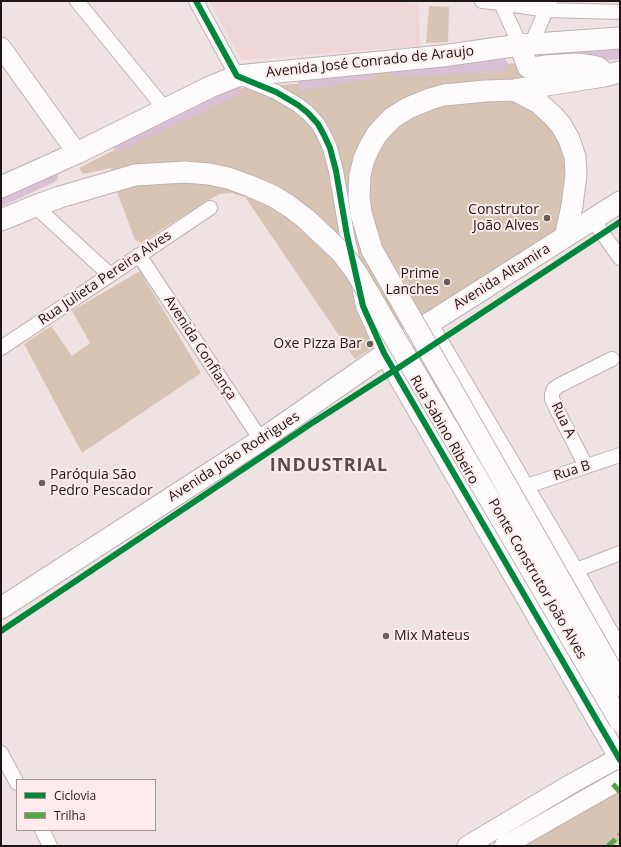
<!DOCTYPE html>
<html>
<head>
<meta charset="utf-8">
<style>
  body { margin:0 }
  #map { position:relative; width:621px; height:847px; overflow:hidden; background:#efe2e2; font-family:"Open Sans",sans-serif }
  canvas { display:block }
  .frame { position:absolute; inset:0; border:2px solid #1f1717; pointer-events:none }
  .legend { position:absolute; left:16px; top:779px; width:140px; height:52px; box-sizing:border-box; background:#ffebeb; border:1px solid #a59696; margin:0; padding:5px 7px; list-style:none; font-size:12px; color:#1f1717 }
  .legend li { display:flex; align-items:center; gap:8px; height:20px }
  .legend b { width:20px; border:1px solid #a59696 }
</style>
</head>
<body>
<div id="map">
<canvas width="621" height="847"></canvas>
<div class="frame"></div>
<ul class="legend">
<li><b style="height:5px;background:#00873e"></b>Ciclovia</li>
<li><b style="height:5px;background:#52a942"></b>Trilha</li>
</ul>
</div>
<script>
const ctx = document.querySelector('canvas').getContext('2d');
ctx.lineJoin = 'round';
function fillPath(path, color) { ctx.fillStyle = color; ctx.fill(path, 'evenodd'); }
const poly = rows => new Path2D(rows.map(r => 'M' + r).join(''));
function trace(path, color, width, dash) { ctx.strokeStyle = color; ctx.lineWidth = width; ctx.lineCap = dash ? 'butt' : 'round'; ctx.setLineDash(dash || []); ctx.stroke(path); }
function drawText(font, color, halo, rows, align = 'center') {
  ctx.font = font + ' "Open Sans",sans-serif'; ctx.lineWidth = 4; ctx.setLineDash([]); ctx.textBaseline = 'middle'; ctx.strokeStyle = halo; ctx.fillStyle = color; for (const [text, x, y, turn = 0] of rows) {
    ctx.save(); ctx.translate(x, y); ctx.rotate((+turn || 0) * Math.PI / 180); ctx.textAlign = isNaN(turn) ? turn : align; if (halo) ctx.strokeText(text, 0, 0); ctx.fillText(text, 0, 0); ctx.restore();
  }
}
const built = poly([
  [209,1,383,1,419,4,420,46,242,60]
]);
const green = poly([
  [429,6,449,7,448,42,426,43],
  [537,60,538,113,553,126,571,169,558,231,541,239,355,359,245,197,231,193,220,194,208,200,141,243,135,240,116,189,111,168,83,174,79,168,234,89,305,83,376,71,501,65],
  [140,271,201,373,82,453,24,344,51,326,72,356,90,343,72,311],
  [620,788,620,841,614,846,522,846]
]);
const canal = poly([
  [573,57,620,52],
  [396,70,501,65],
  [305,83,369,72],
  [119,144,234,89],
  [1,199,51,176]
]);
const street = poly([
  [77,1,165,109],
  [196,1,237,76,276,92,298,105,308,113,318,124,324,135,330,148,336,171,347,235,353,262],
  [482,1,501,3,547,10,620,12],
  [501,3,520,45],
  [531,45,550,1],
  [35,206,110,275],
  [593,220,620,258],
  [139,255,261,440],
  [359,286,363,306,384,353],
  [1,348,210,208],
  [586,466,558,412,552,399,552,394,554,389,560,385,612,359],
  [524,487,620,455],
  [574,571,620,553],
  [1,753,17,783],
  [42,830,50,846]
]);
const secondary = poly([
  [1,47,77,153],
  [428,324,574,571,620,653],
  [384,353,620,760],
  [467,846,571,784,620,757],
  [504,846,620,780]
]);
const primary = poly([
  [520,45,528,67,533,68,545,66,576,64,586,65,597,67,601,70,604,76],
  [514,90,539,103,553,116,561,125,569,139,575,157,576,175,572,206,565,237],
  [1,187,77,153,210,87,237,76,442,56,520,45,620,38],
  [1,220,35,206,60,197,135,175],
  [372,250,361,213,359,197,360,175,364,159,370,146,377,134,392,118,408,108,430,99,444,95,485,91,514,90,604,76,620,72],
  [1,608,261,440,428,324,620,202]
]);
const primaryBridge = poly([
  [135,175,185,172,209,174,228,178,250,186,273,196,289,206,306,219,341,252,356,272,620,721],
  [372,250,620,685]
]);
const quiet = poly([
  [613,784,620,792],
  [608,846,620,835]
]);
const cycleway = poly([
  [196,1,237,76,276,92,298,105,308,113,318,124,324,135,330,148,336,171,347,235,363,306,384,353,620,760],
  [1,631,312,423,395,370,620,222]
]);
const markers = [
  [547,218,4,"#685e5e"],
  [447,282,4,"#685e5e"],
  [370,344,4,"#685e5e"],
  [42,483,4,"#685e5e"],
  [386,636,4,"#685e5e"]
];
const streetNames = [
  ["Avenida José Conrado de Araujo",370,62,-6],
  ["Avenida Altamira",502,277,-32],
  ["Rua Julieta Pereira Alves",105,278,-34],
  ["Avenida Confiança",200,348,57],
  ["Rua A",563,420,64],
  ["Rua Sabino Ribeiro",444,430,60],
  ["Avenida João Rodrigues",234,457,-33],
  ["Rua B",572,471,-18],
  ["Ponte Construtor João Alves",537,579,60]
];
const poiNames = [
  ["Construtor",539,210],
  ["João Alves",539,226],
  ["Prime",439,274],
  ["Lanches",439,290],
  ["Oxe Pizza Bar",362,344],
  ["Paróquia São",50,475,"left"],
  ["Pedro Pescador",50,491,"left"],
  ["Mix Mateus",394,636,"left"]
];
const districtNames = [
  ["INDUSTRIAL",329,466]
];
fillPath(built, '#efd6d8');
fillPath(green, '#d8c4b5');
trace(canal, '#d9c1d5', 14);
trace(street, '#beb3b4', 16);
trace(secondary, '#beb3b4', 21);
trace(primary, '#beb3b4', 23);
trace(street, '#fdfbfb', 14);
trace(secondary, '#fdfbfb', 19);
trace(primary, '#fdfbfb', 21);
trace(primaryBridge, '#beb3b4', 23, []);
trace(primaryBridge, '#fdfbfb', 21);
trace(quiet, '#52a942', 5, [10, 5]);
trace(cycleway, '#00873e', 6);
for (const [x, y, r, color] of markers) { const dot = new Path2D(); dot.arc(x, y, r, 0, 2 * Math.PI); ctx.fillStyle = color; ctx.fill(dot); trace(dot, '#ffebeb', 1.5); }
drawText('14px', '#1f1717', '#ffebeb', streetNames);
drawText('14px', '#1f1717', '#ffebeb', poiNames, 'right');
ctx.letterSpacing = '1px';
drawText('bold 18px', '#5e4a4b', '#ffebeb', districtNames);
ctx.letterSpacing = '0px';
</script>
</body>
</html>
